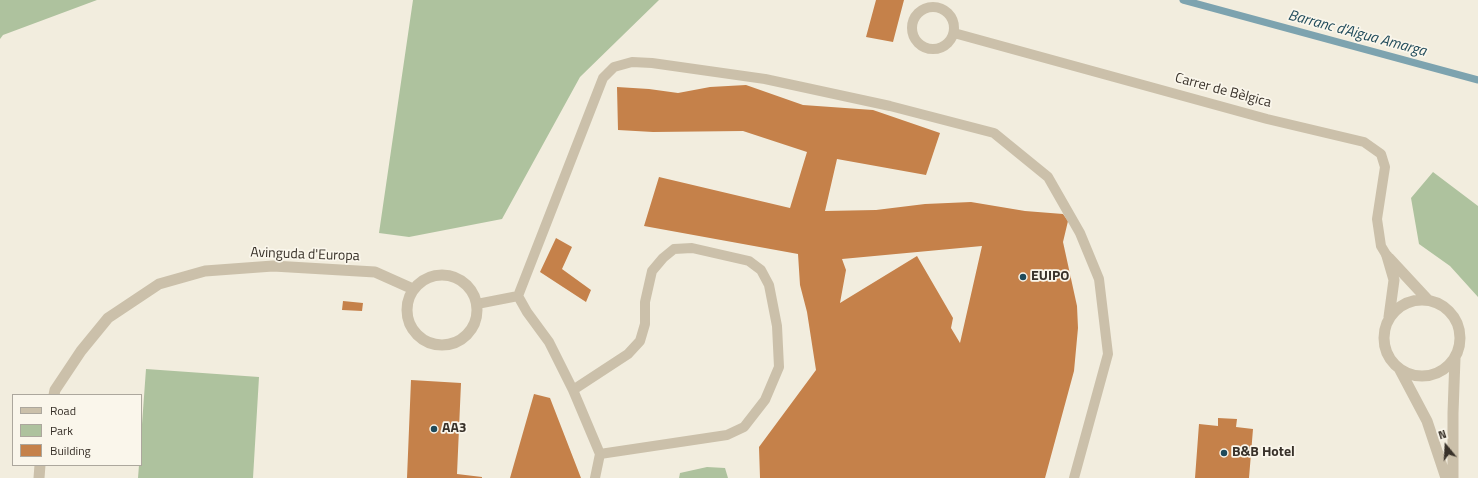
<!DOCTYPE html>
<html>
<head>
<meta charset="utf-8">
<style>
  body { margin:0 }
  #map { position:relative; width:1478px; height:478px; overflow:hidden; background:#f2edde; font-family:"Titillium Web",sans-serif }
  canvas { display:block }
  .legend { position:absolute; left:12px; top:394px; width:130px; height:72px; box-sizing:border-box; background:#faf6eb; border:1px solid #aca79d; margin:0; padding:5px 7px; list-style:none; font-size:12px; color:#383129 }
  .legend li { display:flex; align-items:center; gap:8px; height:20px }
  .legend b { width:20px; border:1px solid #aca79d }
  .north { position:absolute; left:1426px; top:426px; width:40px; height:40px; -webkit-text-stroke:3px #faf6eb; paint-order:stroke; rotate:342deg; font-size:11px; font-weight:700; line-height:16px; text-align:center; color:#383129 }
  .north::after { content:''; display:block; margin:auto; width:14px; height:18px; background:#383129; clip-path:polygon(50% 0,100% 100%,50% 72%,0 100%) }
</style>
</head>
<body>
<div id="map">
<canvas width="1478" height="478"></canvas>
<ul class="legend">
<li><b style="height:5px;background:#cbc0aa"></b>Road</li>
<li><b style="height:11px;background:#aec29e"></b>Park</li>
<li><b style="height:11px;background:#c5814a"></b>Building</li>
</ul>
<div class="north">N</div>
</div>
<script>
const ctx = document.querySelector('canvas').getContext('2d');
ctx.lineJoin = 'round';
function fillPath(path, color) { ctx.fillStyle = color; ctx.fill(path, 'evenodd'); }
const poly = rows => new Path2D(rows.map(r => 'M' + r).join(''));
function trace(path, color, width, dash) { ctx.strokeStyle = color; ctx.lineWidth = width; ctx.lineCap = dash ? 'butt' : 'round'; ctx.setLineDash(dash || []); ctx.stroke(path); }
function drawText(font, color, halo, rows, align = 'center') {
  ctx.font = font + ' "Titillium Web",sans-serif'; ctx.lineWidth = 3.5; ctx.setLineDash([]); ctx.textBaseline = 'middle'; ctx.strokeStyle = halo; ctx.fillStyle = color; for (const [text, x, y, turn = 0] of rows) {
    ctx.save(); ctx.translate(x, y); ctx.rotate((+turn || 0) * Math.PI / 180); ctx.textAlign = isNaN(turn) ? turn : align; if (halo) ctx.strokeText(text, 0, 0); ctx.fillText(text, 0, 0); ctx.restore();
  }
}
const green = poly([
  [0,0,97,0,3,35,0,39],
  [413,0,659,0,580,77,502,219,409,237,379,233],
  [1433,172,1478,206,1478,297,1450,266,1419,244,1411,198],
  [146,369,259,377,253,478,138,478,139,465,141,465,141,438],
  [707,467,725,468,728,478,679,478,680,473]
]);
const stream = poly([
  [1183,0,1478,80]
]);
const building = poly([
  [876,0,904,0,893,42,866,37],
  [746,85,803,105,873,110,940,133,926,175,837,159,825,211,876,210,925,204,971,202,1025,211,1063,214,1068,221,1063,242,1077,306,1078,328,1074,371,1045,478,760,478,759,447,816,370,807,312,800,285,798,254,644,226,659,177,790,208,807,152,743,131,653,132,618,130,617,87,649,89,678,93,710,87],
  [982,246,960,343,951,328,953,318,917,256,840,303,846,270,842,259],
  [556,238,572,247,562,269,591,290,586,302,540,272],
  [343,301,363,303,362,311,342,310],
  [411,380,461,383,457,474,482,477,482,478,407,478],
  [534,394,550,398,581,478,510,478],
  [1218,418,1237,419,1236,427,1253,429,1249,478,1195,478,1199,424,1218,426]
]);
const service = poly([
  '912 28a21 21 0 1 1 42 0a21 21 0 1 1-42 0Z',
  [954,33,1267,119,1364,142,1381,154,1385,167,1377,219,1381,246,1387,256],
  [518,296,603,78,614,67,632,62,652,63,765,79,890,106,994,133,1048,177,1080,233,1099,279,1108,354,1074,478],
  [477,304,518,296,527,312,549,342,573,390,600,454,595,478],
  [573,390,628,354,640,341,645,324,645,302,652,271,663,258,674,249,692,248,749,261,761,270,769,285,777,326,779,367,765,400,744,427,727,435,600,454]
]);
const minor = poly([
  [1387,256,1394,280,1389,317],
  [1389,258,1428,300],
  '407 310a35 35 0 1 1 70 0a35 35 0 1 1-70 0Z',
  '1384 338a38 38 0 1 1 76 0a38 38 0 1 1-76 0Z',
  [1400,370,1427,421,1446,478],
  [54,395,55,390,81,351,108,318,159,284,205,271,273,266,375,272,413,289],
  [39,478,40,465],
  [1453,478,1453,413,1455,358]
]);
const markers = [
  [1023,277,4,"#1f4a5a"],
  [434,429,4,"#1f4a5a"],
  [1224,453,4,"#1f4a5a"]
];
const streetNames = [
  ["Carrer de Bèlgica",1223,91,15],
  ["Avinguda d'Europa",305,255,2]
];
const poiNames = [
  ["EUIPO",1031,277],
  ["AA3",442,429],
  ["B&B Hotel",1232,453]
];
const waterNames = [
  ["Barranc d'Aigua Amarga",1357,34,15]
];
fillPath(green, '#aec29e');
trace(stream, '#7da3af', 7);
fillPath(building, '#c5814a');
trace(service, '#cbc0aa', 10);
trace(minor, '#cbc0aa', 11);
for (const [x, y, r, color] of markers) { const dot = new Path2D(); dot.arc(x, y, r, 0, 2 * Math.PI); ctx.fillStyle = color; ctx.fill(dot); trace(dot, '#faf6eb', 1.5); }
drawText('14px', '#383129', '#faf6eb', streetNames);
drawText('bold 14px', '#383129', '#faf6eb', poiNames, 'left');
drawText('italic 15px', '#1f4a5a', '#faf6eb', waterNames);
</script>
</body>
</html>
